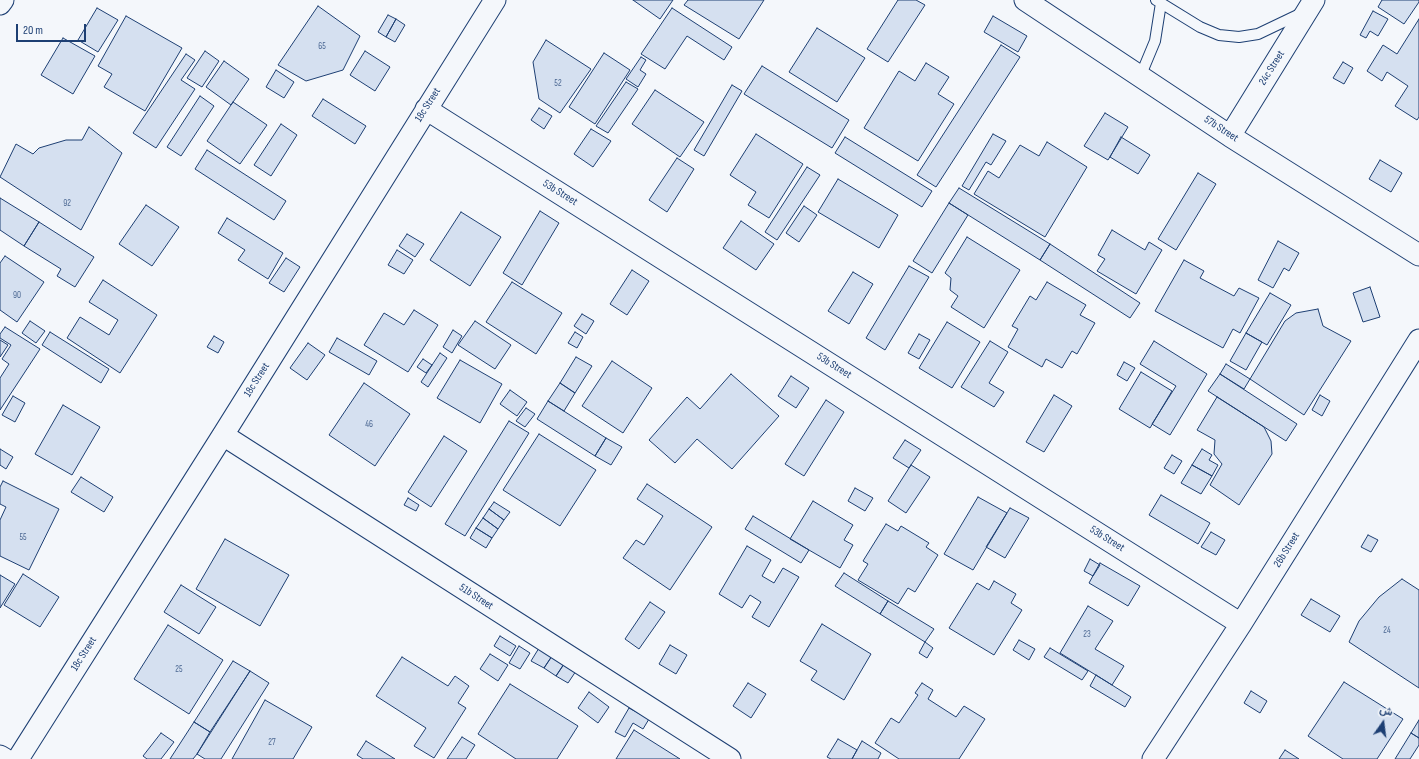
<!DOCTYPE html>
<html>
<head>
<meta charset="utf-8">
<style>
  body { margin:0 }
  #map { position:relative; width:1419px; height:759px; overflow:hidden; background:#f4f7fb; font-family:"Sofia Sans Condensed",Vazirmatn,sans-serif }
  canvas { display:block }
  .north { position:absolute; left:1363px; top:703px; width:40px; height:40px; -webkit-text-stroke:3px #f4f7fb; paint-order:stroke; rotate:14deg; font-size:11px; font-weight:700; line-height:16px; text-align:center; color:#1d3f73 }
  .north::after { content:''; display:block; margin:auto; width:14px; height:18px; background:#1d3f73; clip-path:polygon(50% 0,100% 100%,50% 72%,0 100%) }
  .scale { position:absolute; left:16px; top:24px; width:70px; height:18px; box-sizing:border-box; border:2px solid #1d3f73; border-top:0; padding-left:5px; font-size:12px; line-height:14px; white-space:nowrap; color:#1d3f73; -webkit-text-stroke:3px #f4f7fb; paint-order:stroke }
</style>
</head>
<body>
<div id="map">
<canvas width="1419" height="759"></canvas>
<div class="north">ش</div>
<div class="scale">20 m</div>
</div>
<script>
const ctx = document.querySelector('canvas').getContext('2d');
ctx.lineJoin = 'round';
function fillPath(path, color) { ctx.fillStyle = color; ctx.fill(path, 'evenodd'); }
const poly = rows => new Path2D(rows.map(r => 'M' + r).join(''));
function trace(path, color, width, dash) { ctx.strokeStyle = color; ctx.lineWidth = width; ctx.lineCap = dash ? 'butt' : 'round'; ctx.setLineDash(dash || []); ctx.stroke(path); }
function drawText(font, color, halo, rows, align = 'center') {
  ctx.font = font + ' "Sofia Sans Condensed",sans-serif'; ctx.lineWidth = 3; ctx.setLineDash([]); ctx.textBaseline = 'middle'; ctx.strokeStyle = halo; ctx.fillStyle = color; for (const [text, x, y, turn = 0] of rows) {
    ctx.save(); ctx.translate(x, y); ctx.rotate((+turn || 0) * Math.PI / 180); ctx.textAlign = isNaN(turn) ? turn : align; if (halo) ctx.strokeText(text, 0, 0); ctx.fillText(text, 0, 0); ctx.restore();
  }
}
const building = poly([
  [633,0,673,0,660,19,633,0],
  [688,0,764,0,739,39,684,5,688,0],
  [898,0,916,0,925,5,888,62,867,49,898,0],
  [1382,0,1419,0,1419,2,1404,24,1378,7,1382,0],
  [318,6,360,36,343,70,306,81,278,65,318,6],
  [97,8,118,20,98,52,78,40,97,8],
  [672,8,732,47,724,60,687,36,665,69,641,54,672,8],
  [1373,11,1388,19,1378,36,1370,31,1366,38,1360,35,1373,11],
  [388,15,396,19,386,37,378,32,388,15],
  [126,16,182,48,145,111,104,87,112,74,98,66,126,16],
  [993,16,1027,36,1018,52,984,32,993,16],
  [396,19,405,25,395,42,386,37,396,19],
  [1419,19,1419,117,1417,120,1395,106,1408,86,1387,72,1382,81,1367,71,1383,45,1397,54,1419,19],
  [817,28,865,58,837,102,789,72,817,28],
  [63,38,95,56,73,94,41,75,63,38],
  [546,40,591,69,560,113,539,99,533,62,546,40],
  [1001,45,1020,57,936,187,917,175,1001,45],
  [205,51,219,61,202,87,187,78,205,51],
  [365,51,390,67,375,91,350,75,365,51],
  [604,53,630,70,595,124,569,107,604,53],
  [186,54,195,60,181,80,195,89,156,148,133,133,186,54],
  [641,57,646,60,640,70,646,74,638,87,626,79,641,57],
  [224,61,249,79,231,105,206,87,224,61],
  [1343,62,1353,68,1344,84,1333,78,1343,62],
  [926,63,949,77,938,94,954,104,918,161,864,128,899,71,915,81,926,63],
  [762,66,849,120,832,148,744,94,762,66],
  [276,70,294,82,284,98,266,87,276,70],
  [626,82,638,89,608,133,596,126,626,82],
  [732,85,742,91,704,156,694,150,732,85],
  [655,90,704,122,680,157,632,124,655,90],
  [200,96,214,106,181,156,167,147,200,96],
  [323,99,366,126,355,144,312,116,323,99],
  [233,102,267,125,240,164,207,141,233,102],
  [539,108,552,116,544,129,531,120,539,108],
  [1105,113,1128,127,1108,160,1084,146,1105,113],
  [281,124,297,135,271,176,254,165,281,124],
  [89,127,122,153,81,230,0,177,16,144,33,154,39,148,66,140,82,140,89,127],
  [591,129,611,141,593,167,574,154,591,129],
  [756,134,803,164,769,218,748,205,756,192,730,175,756,134],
  [993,134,1006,141,991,165,986,162,969,190,962,186,993,134],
  [845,137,932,191,922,207,835,153,845,137],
  [1121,137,1150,155,1138,174,1110,157,1121,137],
  [1047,142,1087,167,1045,237,974,194,988,171,999,178,1020,145,1039,156,1047,142],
  [207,150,286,201,274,220,195,169,207,150],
  [677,158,694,169,667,212,649,200,677,158],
  [1380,160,1402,173,1391,192,1369,179,1380,160],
  [807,167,820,175,777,240,765,232,807,167],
  [1198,173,1216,184,1176,250,1158,239,1198,173],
  [838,179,898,215,879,248,818,212,838,179],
  [959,188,1050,244,1040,260,949,203,959,188],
  [0,198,39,222,24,246,0,230,0,198],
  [949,203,968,215,932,273,913,261,949,203],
  [146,205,179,227,152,266,119,244,146,205],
  [804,206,817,215,799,242,786,233,804,206],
  [540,211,559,223,522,285,503,273,540,211],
  [461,212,501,237,470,286,430,260,461,212],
  [227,218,283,253,268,279,238,260,245,250,218,233,227,218],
  [741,221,774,244,756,270,723,248,741,221],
  [39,222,94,257,75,287,57,276,61,269,24,246,39,222],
  [1112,230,1145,250,1149,242,1162,250,1136,294,1097,271,1105,259,1098,255,1112,230],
  [407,234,424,244,415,257,399,246,407,234],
  [967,237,1020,270,984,328,951,307,958,296,950,290,951,278,945,273,967,237],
  [1278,241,1299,253,1289,271,1284,268,1273,288,1258,280,1278,241],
  [1050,244,1140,303,1130,318,1040,260,1050,244],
  [397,250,413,260,404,274,388,265,397,250],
  [5,256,44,282,17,322,0,310,0,263,5,256],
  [286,258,300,267,284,292,269,283,286,258],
  [1184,260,1204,271,1200,278,1234,296,1239,288,1259,298,1240,333,1233,329,1223,348,1155,311,1184,260],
  [909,266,929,277,885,350,866,338,909,266],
  [632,270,649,281,627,315,610,304,632,270],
  [853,272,873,284,849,324,828,311,853,272],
  [103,280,157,315,120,373,67,338,80,317,109,335,118,320,89,302,103,280],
  [512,282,562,313,536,354,486,322,512,282],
  [1047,282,1086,305,1080,315,1095,323,1077,354,1072,351,1062,368,1046,359,1042,367,1008,347,1018,329,1012,326,1030,296,1036,300,1047,282],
  [1370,287,1380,317,1363,322,1353,293,1370,287],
  [1270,293,1291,305,1267,345,1246,333,1270,293],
  [1318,309,1323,326,1351,341,1304,415,1250,379,1285,321,1296,313,1318,309],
  [414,310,438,325,408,372,364,345,384,313,404,325,414,310],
  [582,314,594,321,586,334,574,326,582,314],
  [30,321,45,331,36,343,22,333,30,321],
  [475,321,511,345,495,369,458,345,475,321],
  [947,322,980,342,952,388,919,368,947,322],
  [5,327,40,349,0,410,0,378,9,364,2,359,11,345,0,338,0,334,5,327],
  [453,330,462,336,452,353,443,347,453,330],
  [50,332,109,369,101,383,42,345,50,332],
  [575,332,583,337,577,348,568,343,575,332],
  [1246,333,1262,342,1246,370,1230,361,1246,333],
  [919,334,930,340,919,359,908,353,919,334],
  [214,336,224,342,218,353,207,347,214,336],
  [337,338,377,361,369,375,329,352,337,338],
  [0,340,8,345,0,357,0,340],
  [990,341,1008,352,989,383,1004,392,994,407,961,387,990,341],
  [1154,341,1207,374,1170,435,1152,424,1176,386,1140,364,1154,341],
  [308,343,325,355,307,380,290,368,308,343],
  [440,353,447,358,428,387,421,382,440,353],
  [576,357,592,366,575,393,560,383,576,357],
  [423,359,432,365,426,373,417,367,423,359],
  [460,360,502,384,480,423,437,398,460,360],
  [612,361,652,388,623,433,582,406,612,361],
  [1124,362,1135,368,1127,381,1117,375,1124,362],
  [1226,364,1250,379,1244,389,1220,374,1226,364],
  [1141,372,1172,391,1150,428,1119,409,1141,372],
  [731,374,779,416,732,469,697,439,675,463,649,440,687,397,700,409,731,374],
  [1220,374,1297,424,1286,441,1208,391,1220,374],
  [791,376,809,388,796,408,778,396,791,376],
  [364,383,410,414,375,466,329,435,364,383],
  [560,383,575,393,564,411,548,401,560,383],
  [510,390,527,402,517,416,500,404,510,390],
  [1054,395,1072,406,1044,452,1026,442,1054,395],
  [1320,395,1330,401,1322,416,1312,410,1320,395],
  [13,396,25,403,15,422,2,415,13,396],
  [1217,397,1264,427,1271,441,1272,454,1239,505,1210,485,1222,464,1214,454,1215,440,1197,430,1217,397],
  [826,400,844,412,804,476,785,464,826,400],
  [548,401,606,438,595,456,537,419,548,401],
  [63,405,100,427,72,475,35,454,63,405],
  [526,408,535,414,525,427,516,421,526,408],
  [509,421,529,433,465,536,445,524,509,421],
  [539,434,596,470,560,526,503,490,539,434],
  [444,436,467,451,431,507,408,492,444,436],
  [606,438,622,447,611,465,595,456,606,438],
  [905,440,921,450,909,468,893,458,905,440],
  [0,449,13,457,6,469,0,465,0,449],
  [1202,449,1212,455,1209,460,1218,465,1212,476,1192,465,1202,449],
  [1172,455,1182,461,1174,474,1164,468,1172,455],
  [911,465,930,477,906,513,888,501,911,465],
  [1192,465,1212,476,1201,494,1181,483,1192,465],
  [81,477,113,497,104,512,71,492,81,477],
  [3,481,59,509,29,570,0,556,0,520,6,507,0,504,0,487,3,481],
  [647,484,712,527,670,590,623,558,636,540,644,545,663,516,637,499,647,484],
  [855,488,873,498,865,511,848,501,855,488],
  [1161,495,1210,523,1198,544,1149,515,1161,495],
  [978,497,1007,513,973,570,944,554,978,497],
  [408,498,419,505,416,511,404,505,408,498],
  [813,501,853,525,844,540,853,545,840,568,790,539,813,501],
  [494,502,510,512,504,520,489,509,494,502],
  [1010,508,1029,518,1005,558,986,547,1010,508],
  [489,509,504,520,498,529,483,518,489,509],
  [753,516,809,550,801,563,745,529,753,516],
  [483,518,498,529,492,538,476,528,483,518],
  [886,524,898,531,901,526,929,543,926,547,938,555,915,592,908,588,898,604,858,580,868,564,863,561,886,524],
  [476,528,492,538,486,548,470,538,476,528],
  [1211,532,1225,540,1216,555,1201,547,1211,532],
  [1368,535,1378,540,1371,552,1361,547,1368,535],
  [225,539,289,575,260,626,196,589,225,539],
  [747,546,771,560,762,576,774,583,783,568,799,577,769,627,752,617,761,602,750,595,742,608,719,594,747,546],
  [1090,559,1100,565,1093,576,1084,571,1090,559],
  [1100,563,1140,586,1128,606,1089,583,1100,563],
  [844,573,888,601,880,614,835,586,844,573],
  [23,574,59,597,40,627,4,605,23,574],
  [0,575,15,584,0,608,0,575],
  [1402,579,1419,590,1419,688,1349,642,1359,621,1379,597,1402,579],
  [994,581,1016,594,1011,603,1022,610,994,655,949,628,977,583,989,590,994,581],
  [181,585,216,607,199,634,164,612,181,585],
  [1311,599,1340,616,1330,632,1301,615,1311,599],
  [888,601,934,629,925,642,880,614,888,601],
  [650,602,665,612,639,649,625,639,650,602],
  [1088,606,1113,621,1095,649,1124,666,1112,685,1060,653,1088,606],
  [822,624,871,654,844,700,811,680,817,671,800,661,822,624],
  [168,625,223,660,189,714,134,679,168,625],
  [500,636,516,646,510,656,494,646,500,636],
  [1019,640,1035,649,1029,660,1013,650,1019,640],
  [925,642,933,648,927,658,919,653,925,642],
  [670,645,687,655,676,674,659,664,670,645],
  [519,646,530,653,520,669,509,663,519,646],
  [539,648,552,656,544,668,531,661,539,648],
  [1050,648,1088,671,1082,680,1044,657,1050,648],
  [490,654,508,665,498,681,480,669,490,654],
  [552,656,564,664,556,676,544,668,552,656],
  [402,657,448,686,455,676,469,686,458,703,466,708,434,758,414,746,426,728,376,696,402,657],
  [233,661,250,671,210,732,194,722,233,661],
  [564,664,576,671,568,683,556,676,564,664],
  [250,671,269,683,221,759,205,759,197,754,250,671],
  [1096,675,1131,697,1125,707,1090,686,1096,675],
  [1344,682,1403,719,1377,759,1343,759,1308,736,1344,682],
  [748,683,766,694,751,718,733,706,748,683],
  [922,683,933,690,928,699,956,717,964,706,985,719,959,759,899,759,875,743,891,718,899,723,918,695,915,693,922,683],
  [510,684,578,726,557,759,516,759,478,734,510,684],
  [1251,691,1267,701,1260,713,1244,703,1251,691],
  [589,692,609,707,598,723,578,708,589,692],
  [265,700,312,727,293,759,232,759,265,700],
  [629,708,649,719,643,729,633,723,625,737,615,732,629,708],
  [1419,720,1419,738,1411,733,1419,720],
  [194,722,210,732,197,754,193,759,170,759,194,722],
  [634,730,680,759,616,759,634,730],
  [161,733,174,742,161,759,147,759,143,756,161,733],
  [1411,733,1419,738,1419,745,1410,759,1395,759,1411,733],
  [462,737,475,745,466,759,447,759,462,737],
  [838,739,857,750,852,759,831,759,827,757,838,739],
  [366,741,395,759,363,759,357,755,366,741],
  [862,741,881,753,878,759,852,759,862,741],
  [1285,750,1299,759,1279,759,1285,750]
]);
const service = poly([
  [1156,0,1200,27,1219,35,1239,37,1258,34,1302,13],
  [1140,77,1155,41,1161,3]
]);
const minor = poly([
  [1025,0,1230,136,1419,255],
  [0,4,3,0],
  [426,109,1241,624],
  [1230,136,1314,0],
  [223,435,730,759],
  [0,756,5,759],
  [18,759,223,435,495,0],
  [1153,759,1241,624,1419,340]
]);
const numberNames = [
  ["65",322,47],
  ["52",558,84],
  ["92",67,204],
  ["90",17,296],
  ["46",369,425],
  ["55",23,538],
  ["24",1387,631],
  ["23",1087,635],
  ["25",179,670],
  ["27",272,743]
];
const streetNames = [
  ["24c Street",1272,68,-58],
  ["18c Street",428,105,-58],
  ["57b Street",1221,129,33],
  ["53b Street",560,193,32],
  ["53b Street",834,366,32],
  ["18c Street",257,380,-58],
  ["53b Street",1107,539,32],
  ["26b Street",1287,550,-58],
  ["51b Street",476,597,33],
  ["18c Street",84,654,-58]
];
fillPath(building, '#d5e0f0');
trace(building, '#1d3f73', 1);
trace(service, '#1d3f73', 12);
trace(minor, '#1d3f73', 23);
trace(service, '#f4f7fb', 10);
trace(minor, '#f4f7fb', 21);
drawText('9px', '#4b6792', null, numberNames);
drawText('11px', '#1d3f73', '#f4f7fb', streetNames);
</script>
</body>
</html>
